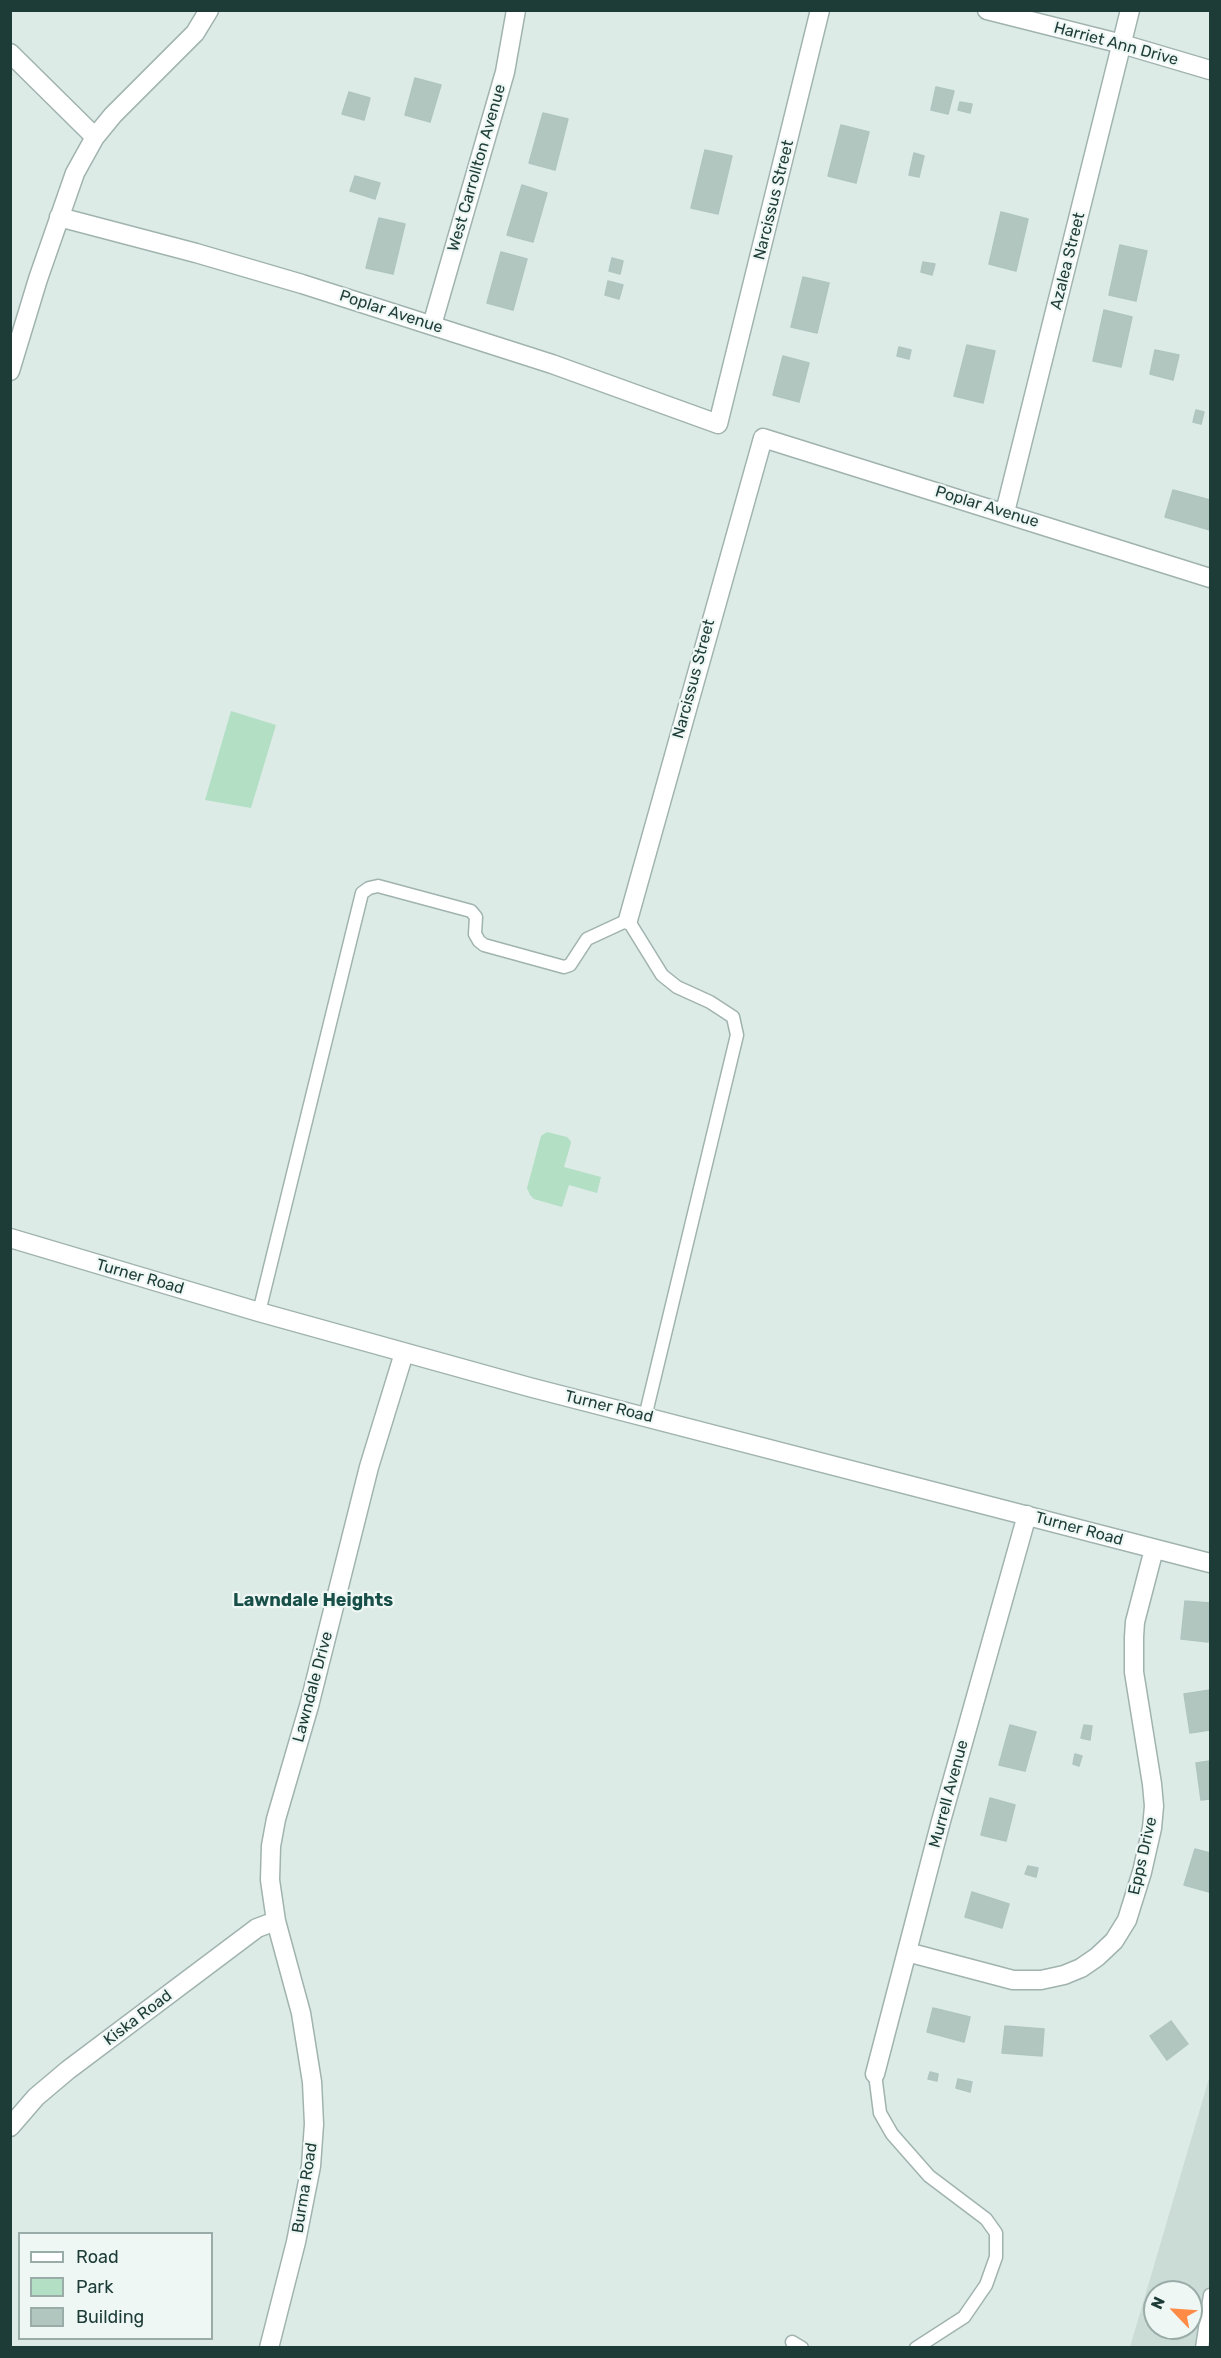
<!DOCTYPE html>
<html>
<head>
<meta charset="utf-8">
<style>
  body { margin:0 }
  #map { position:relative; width:1221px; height:2358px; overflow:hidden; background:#ddebe7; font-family:Rubik,sans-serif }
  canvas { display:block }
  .frame { position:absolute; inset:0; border:12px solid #1d3c37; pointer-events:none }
  .legend { position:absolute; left:18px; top:2232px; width:195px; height:108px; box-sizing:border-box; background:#eef7f4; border:2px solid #9aaca8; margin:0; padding:8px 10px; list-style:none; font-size:18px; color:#1d3c37 }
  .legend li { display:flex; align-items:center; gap:12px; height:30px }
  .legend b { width:30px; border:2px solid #9aaca8 }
  .north { position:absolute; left:1143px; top:2280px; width:60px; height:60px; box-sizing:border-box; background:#eef7f4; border:2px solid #9aaca8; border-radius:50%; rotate:295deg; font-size:16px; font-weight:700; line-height:24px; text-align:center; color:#1d3c37 }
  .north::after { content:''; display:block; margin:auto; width:21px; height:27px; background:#ff8b47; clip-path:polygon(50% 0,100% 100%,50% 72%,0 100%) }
</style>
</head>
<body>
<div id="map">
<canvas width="1221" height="2358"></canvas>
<div class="frame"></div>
<ul class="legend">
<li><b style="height:8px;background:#fff"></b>Road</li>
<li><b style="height:16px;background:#b3dfc4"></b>Park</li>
<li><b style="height:16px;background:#b2c6c0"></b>Building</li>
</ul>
<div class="north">N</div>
</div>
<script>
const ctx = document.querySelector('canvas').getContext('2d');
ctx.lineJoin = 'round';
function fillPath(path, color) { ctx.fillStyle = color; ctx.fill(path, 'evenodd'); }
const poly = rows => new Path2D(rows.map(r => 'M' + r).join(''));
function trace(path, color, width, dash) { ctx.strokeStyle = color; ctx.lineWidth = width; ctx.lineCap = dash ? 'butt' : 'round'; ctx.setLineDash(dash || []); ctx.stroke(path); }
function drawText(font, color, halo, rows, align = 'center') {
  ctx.font = font + ' Rubik,sans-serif'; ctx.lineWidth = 4.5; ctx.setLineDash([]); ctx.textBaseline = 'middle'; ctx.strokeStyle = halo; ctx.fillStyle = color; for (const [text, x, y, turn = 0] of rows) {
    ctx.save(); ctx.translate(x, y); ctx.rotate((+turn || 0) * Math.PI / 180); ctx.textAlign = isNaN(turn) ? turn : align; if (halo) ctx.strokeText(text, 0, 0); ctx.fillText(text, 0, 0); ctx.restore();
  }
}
const built = poly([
  [1210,2075,1210,2347,1130,2347],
  [1155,2292,1191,2292,1191,2328,1155,2328]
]);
const green = poly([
  [231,711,276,725,251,808,205,800],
  [547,1132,567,1137,570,1140,571,1143,564,1167,601,1177,597,1193,569,1185,562,1207,534,1199,530,1195,527,1188,541,1136]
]);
const building = poly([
  [415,78,441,85,430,122,405,115,415,78],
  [936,87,954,91,948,114,931,110,936,87],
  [349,92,370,98,364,120,342,114,349,92],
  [960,102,972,104,970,113,958,110,960,102],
  [543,113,568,119,555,170,529,163,543,113],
  [841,125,869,132,856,183,828,176,841,125],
  [705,150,732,156,718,214,691,208,705,150],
  [914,153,924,156,919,177,909,175,914,153],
  [355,176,380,183,375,199,350,191,355,176],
  [522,185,547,193,533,242,507,235,522,185],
  [1001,212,1028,219,1016,271,989,264,1001,212],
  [379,218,405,224,393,274,366,268,379,218],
  [1120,245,1147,251,1136,301,1109,295,1120,245],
  [501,252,527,259,513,310,487,303,501,252],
  [612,258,623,261,620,274,609,271,612,258],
  [923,262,935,264,932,275,921,272,923,262],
  [803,277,829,283,817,333,791,327,803,277],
  [608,281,623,285,619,299,605,295,608,281],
  [1104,310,1132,317,1121,367,1093,361,1104,310],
  [967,345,995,351,983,403,954,396,967,345],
  [899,347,911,350,909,359,897,356,899,347],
  [1155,350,1179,355,1173,380,1150,374,1155,350],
  [783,356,809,363,799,402,773,395,783,356],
  [1196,410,1204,412,1201,424,1193,422,1196,410],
  [1173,490,1210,500,1210,530,1165,517,1173,490],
  [1185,1601,1210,1603,1208,1642,1181,1639,1185,1601],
  [1210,1690,1210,1730,1190,1733,1184,1694,1210,1690],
  [1010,1725,1036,1732,1025,1771,999,1765,1010,1725],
  [1084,1725,1092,1726,1090,1740,1081,1738,1084,1725],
  [1075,1754,1082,1756,1079,1766,1073,1764,1075,1754],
  [1210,1761,1210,1799,1201,1800,1196,1763,1210,1761],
  [990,1798,1015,1805,1006,1841,981,1835,990,1798],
  [1195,1849,1210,1853,1209,1892,1184,1885,1195,1849],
  [1028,1866,1038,1868,1036,1877,1025,1874,1028,1866],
  [972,1892,1009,1904,1002,1928,965,1917,972,1892],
  [933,2008,970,2017,964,2042,927,2032,933,2008],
  [1171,2021,1188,2044,1167,2060,1150,2036,1171,2021],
  [1005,2026,1044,2029,1042,2056,1002,2053,1005,2026],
  [930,2072,938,2074,937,2081,928,2079,930,2072],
  [958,2079,972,2082,970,2092,956,2088,958,2079]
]);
const lane = poly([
  [259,1312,362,893,369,888,378,886,471,911,476,917,475,934,479,941,484,945,564,967,570,965,587,939,628,920,662,975,677,987,710,1002,733,1017,737,1035,645,1417],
  [875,2074,880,2113,892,2134,929,2176,986,2219,996,2233,996,2257,986,2285,964,2317,916,2348],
  [792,2342,802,2348],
  [1202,2348,1210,2295]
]);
const street = poly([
  [987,10,1122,44,1210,70],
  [10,53,95,137],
  [59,217,196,253,302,284,552,364,718,424,820,10],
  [432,325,505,72,516,10],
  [10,371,38,279,75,173,95,137,113,115,195,33,209,10],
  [1005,512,1130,10],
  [628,920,763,438,1210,578],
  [10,1238,259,1312,529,1387,1210,1563],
  [907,1952,1013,1980,1041,1980,1064,1975,1081,1968,1097,1957,1114,1941,1127,1920,1142,1872,1152,1828,1154,1806,1152,1784,1134,1672,1134,1637,1135,1622,1154,1549],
  [875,2074,941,1821,1027,1515],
  [10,2127,36,2097,68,2070,257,1928,276,1921],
  [269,2348,296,2242,311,2166,314,2124,312,2082,301,2013,276,1921,270,1880,271,1846,276,1819,309,1706,369,1467,404,1353]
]);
const streetNames = [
  ["Harriet Ann Drive",1116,44,15],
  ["West Carrollton Avenue",477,168,-74],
  ["Narcissus Street",774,200,-76],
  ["Azalea Street",1068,261,-76],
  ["Poplar Avenue",391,312,18],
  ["Poplar Avenue",987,507,17],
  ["Narcissus Street",694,679,-75],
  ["Turner Road",140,1277,16],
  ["Turner Road",609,1407,14],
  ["Turner Road",1079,1529,15],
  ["Lawndale Drive",313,1687,-75],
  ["Murrell Avenue",949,1794,-75],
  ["Epps Drive",1143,1856,-77],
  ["Kiska Road",138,2018,-37],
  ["Burma Road",305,2188,-81]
];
const neighbourhoodNames = [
  ["Lawndale Heights",313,1601]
];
fillPath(built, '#cbdbd6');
fillPath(green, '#b3dfc4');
fillPath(building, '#b2c6c0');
trace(building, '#afc5bf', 1.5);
trace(lane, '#a0b3af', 15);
trace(street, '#a0b3af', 21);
trace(lane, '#fff', 12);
trace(street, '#fff', 18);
drawText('16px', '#1d3c37', '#eef7f4', streetNames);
drawText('bold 18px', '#185049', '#eef7f4', neighbourhoodNames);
</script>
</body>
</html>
